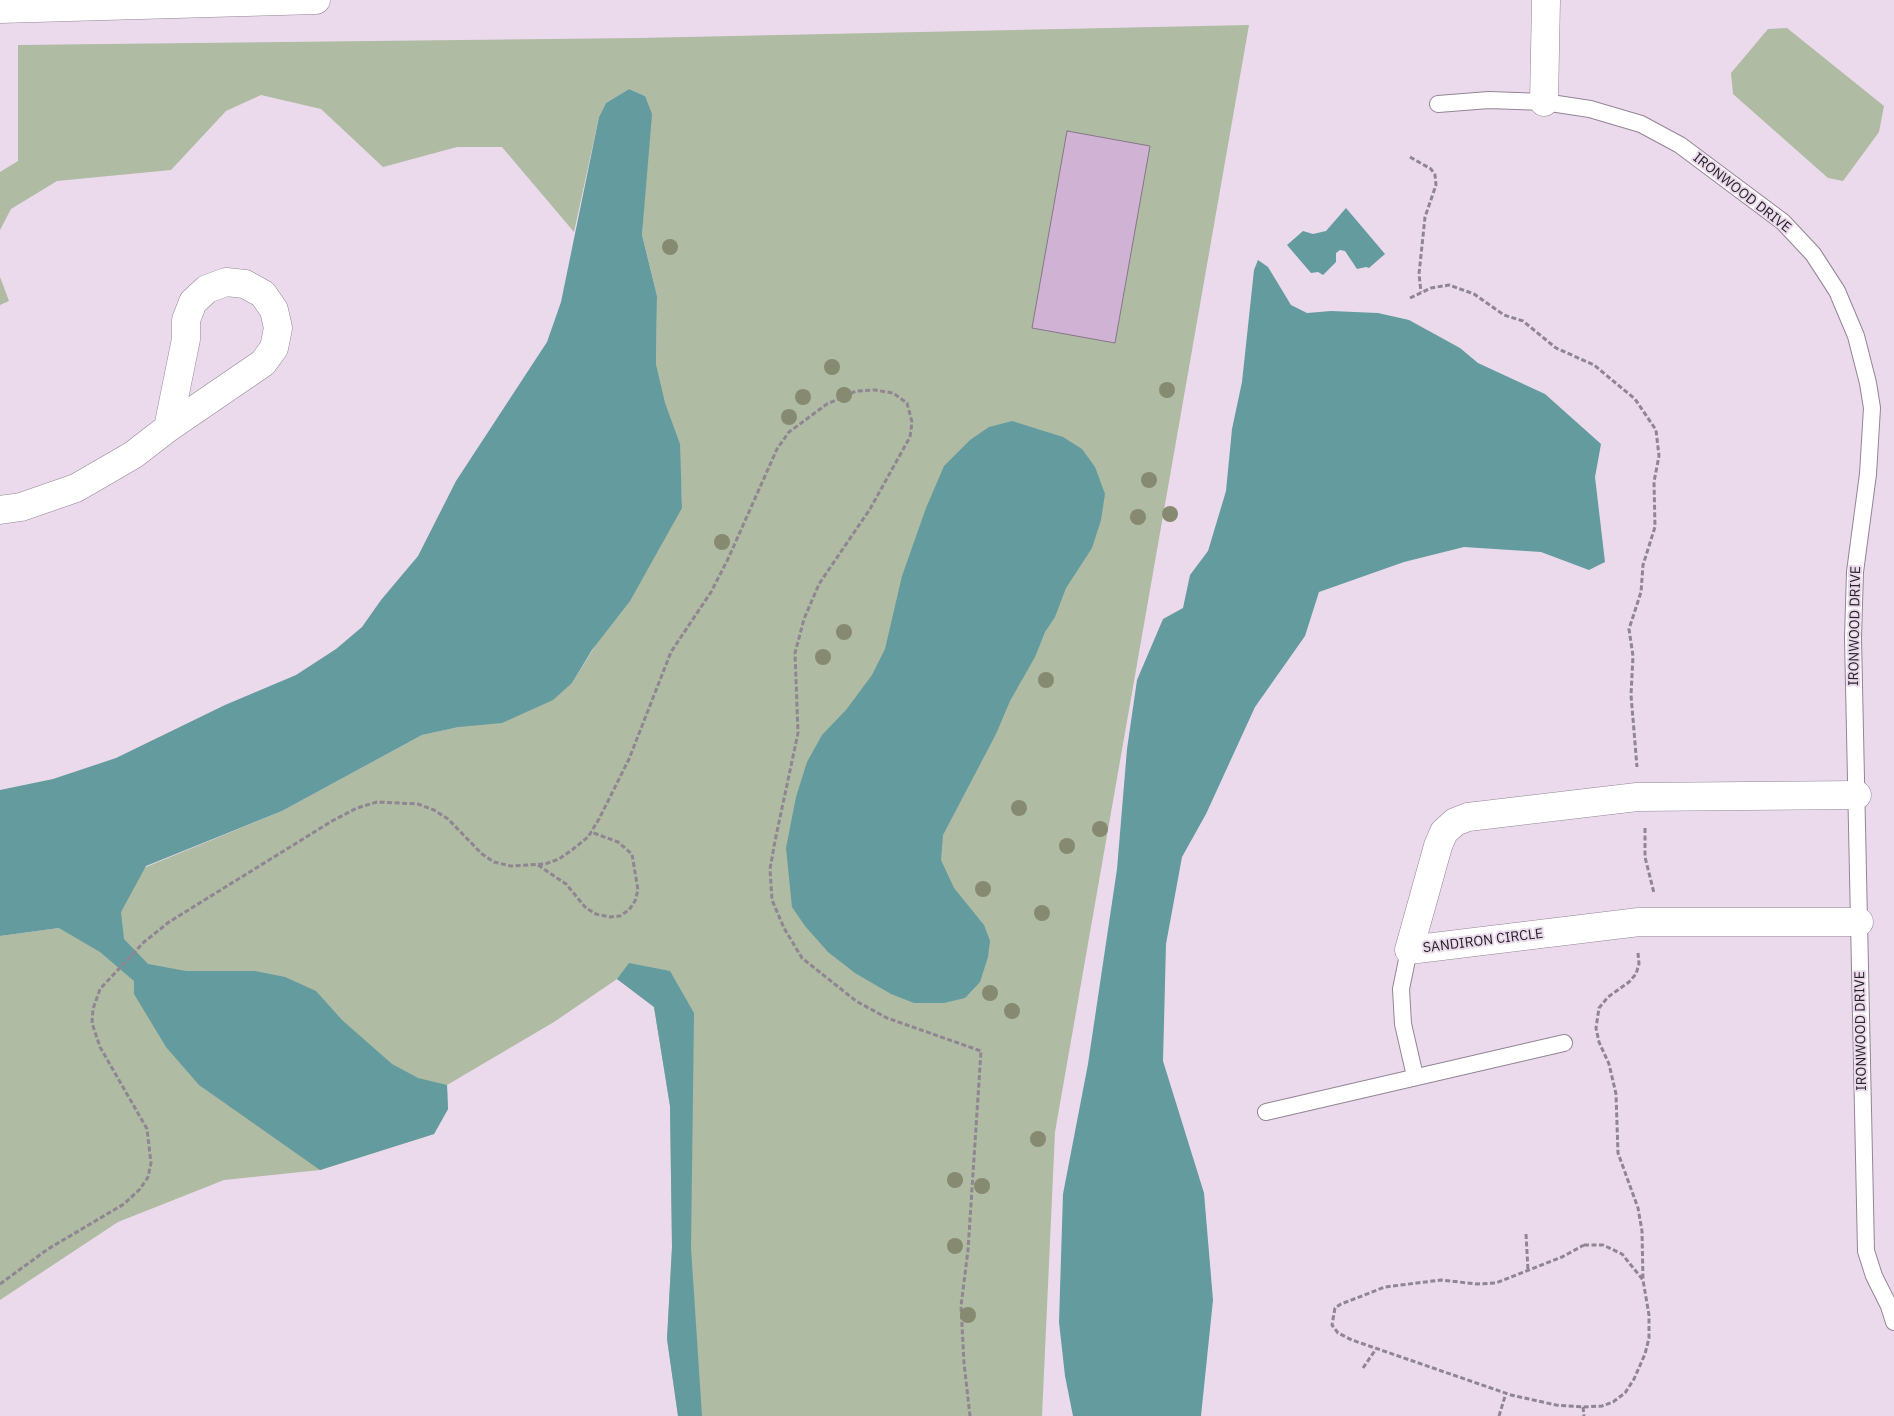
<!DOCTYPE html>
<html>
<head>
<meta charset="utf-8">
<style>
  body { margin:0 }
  canvas { display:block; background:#eadaec }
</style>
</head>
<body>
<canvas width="1894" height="1416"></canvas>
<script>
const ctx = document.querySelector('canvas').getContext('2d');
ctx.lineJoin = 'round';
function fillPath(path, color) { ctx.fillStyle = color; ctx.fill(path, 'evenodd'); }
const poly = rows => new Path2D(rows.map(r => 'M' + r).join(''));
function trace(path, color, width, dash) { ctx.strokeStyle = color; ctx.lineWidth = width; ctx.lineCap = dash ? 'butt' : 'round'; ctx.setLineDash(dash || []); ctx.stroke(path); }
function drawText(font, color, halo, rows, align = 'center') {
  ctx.font = font + ' "IBM Plex Sans",sans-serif'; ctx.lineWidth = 4; ctx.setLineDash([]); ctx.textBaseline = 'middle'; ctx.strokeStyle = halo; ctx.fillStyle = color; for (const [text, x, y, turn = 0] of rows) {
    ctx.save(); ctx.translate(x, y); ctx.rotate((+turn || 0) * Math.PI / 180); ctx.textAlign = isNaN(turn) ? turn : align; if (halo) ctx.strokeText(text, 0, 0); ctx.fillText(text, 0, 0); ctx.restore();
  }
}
const green = poly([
  [1249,25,1055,1132,1042,1416,678,1416,667,1339,672,1247,670,1106,654,1007,617,979,554,1022,447,1085,448,1109,434,1134,320,1170,224,1180,118,1222,0,1300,0,936,59,928,146,867,282,811,422,735,459,727,572,683,682,507,681,482,656,364,657,296,642,235,645,191,645,96,629,89,606,103,599,117,574,232,502,147,457,147,383,167,321,109,261,95,226,111,171,170,57,181,11,209,0,230,0,172,18,161,18,45,639,38],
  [1787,28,1884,106,1879,132,1843,181,1828,178,1733,94,1731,73,1768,29],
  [0,277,9,301,0,305]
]);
const water = poly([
  [629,89,645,96,652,114,642,235,657,296,656,364,665,403,680,444,682,508,630,601,592,650,572,683,553,700,502,723,459,727,422,735,282,811,146,866,121,912,124,939,148,964,186,971,255,971,285,977,316,991,342,1020,392,1064,418,1078,447,1085,448,1109,434,1134,320,1170,199,1085,166,1047,134,994,134,981,100,952,59,928,0,936,0,790,53,779,116,758,225,705,296,675,336,649,362,627,381,600,418,556,456,481,547,342,561,302,599,117,606,103],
  [1346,208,1385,254,1369,268,1366,267,1357,269,1345,251,1340,250,1336,253,1336,262,1323,275,1318,272,1311,273,1287,245,1303,231,1313,234,1326,231],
  [1258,260,1268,267,1291,305,1307,313,1331,311,1378,313,1409,320,1460,348,1478,363,1545,394,1601,444,1595,477,1605,562,1589,570,1541,552,1464,547,1404,562,1319,592,1305,636,1255,707,1206,814,1182,857,1166,944,1163,1061,1204,1193,1213,1300,1201,1416,1073,1416,1065,1376,1059,1322,1063,1194,1088,1064,1117,869,1127,749,1137,680,1163,619,1183,608,1190,575,1208,551,1226,491,1232,429,1242,382,1254,270],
  [1012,421,1063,437,1082,449,1095,467,1105,494,1101,520,1092,548,1066,588,1055,617,1045,632,1035,657,1010,701,996,734,943,835,941,860,954,888,984,925,990,941,988,957,980,982,965,998,944,1003,914,1003,891,994,855,973,828,952,805,926,792,907,786,848,796,797,807,762,822,735,846,710,872,675,885,649,902,576,926,508,944,466,970,440,989,427],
  [629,963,670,971,694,1013,691,1248,702,1416,678,1416,667,1339,672,1247,670,1106,654,1007,617,979]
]);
const building = poly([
  [1067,131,1150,146,1115,343,1032,328,1067,131]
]);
const path = poly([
  [1410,157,1431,169,1435,175,1436,185,1425,217,1419,274,1421,292],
  [1410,298,1431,288,1449,285,1474,294,1504,315,1523,321,1556,348,1594,365,1635,399,1656,430,1659,456,1654,482,1655,527,1643,565,1641,592,1629,629,1633,656,1631,695,1637,767],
  [1645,828,1645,857,1654,893],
  [538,865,566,884,586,908,596,914,610,917,620,916,629,910,635,901,638,890,632,854,618,842,591,832],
  [1638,953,1639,964,1636,974,1629,982,1608,997,1599,1008,1596,1028,1599,1042,1609,1064,1616,1094,1618,1153,1638,1208,1642,1231,1643,1280],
  [1526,1234,1528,1270],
  [1584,1245,1603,1245,1622,1254,1643,1280,1649,1315,1649,1338,1645,1354,1634,1379,1625,1393,1613,1402,1602,1406,1583,1407,1556,1405,1511,1395,1352,1340,1338,1333,1332,1325,1335,1308,1341,1304,1385,1287,1441,1280,1477,1284,1496,1283,1562,1257,1584,1245],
  [0,1284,48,1249,124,1204,140,1189,148,1177,151,1163,147,1129,100,1047,92,1023,93,1009,100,989,144,942,169,922,332,821,357,808,377,802,418,804,434,810,448,819,482,854,494,862,511,866,545,864,559,859,572,850,588,837,599,819,629,759,671,652,711,592,728,559,777,449,789,432,827,404,856,391,875,390,893,393,907,403,912,422,910,437,870,509,819,584,804,619,795,653,798,733,775,841,770,869,772,900,784,928,802,958,856,1001,887,1018,981,1051,968,1250,961,1306,964,1363,970,1416],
  [1363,1368,1376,1349],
  [1583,1407,1584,1416],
  [1499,1416,1506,1393]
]);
const lane = poly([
  [1438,104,1489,100,1544,102,1590,109,1641,124,1680,145,1783,222,1813,254,1837,291,1856,336,1868,383,1872,408,1868,474,1855,572,1853,638,1866,1251,1874,1276,1889,1306,1894,1322],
  [1409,950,1401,989,1403,1024,1415,1076],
  [1266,1112,1564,1043]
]);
const street = poly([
  [1544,102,1546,0],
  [0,510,21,507,76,488,133,455,168,428,263,363,274,348,278,328,274,310,263,294,245,284,226,282,207,289,193,302,186,320,186,339,168,428],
  [1857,795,1637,797,1468,817,1455,822,1444,832,1438,846,1409,950,1639,922,1859,922]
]);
const secondary = poly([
  [0,9,316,0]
]);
const trees = [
  [670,247],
  [832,367],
  [1167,390],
  [844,395],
  [803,397],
  [789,417],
  [1149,480],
  [1170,514],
  [1138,517],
  [722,542],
  [844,632],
  [823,657],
  [1046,680],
  [1019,808],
  [1100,829],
  [1067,846],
  [983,889],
  [1042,913],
  [990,993],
  [1012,1011],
  [1038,1139],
  [955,1180],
  [982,1186],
  [955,1246],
  [968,1315]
];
const streetNames = [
  ["IRONWOOD DRIVE",1742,193,38],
  ["IRONWOOD DRIVE",1855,626,-89],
  ["SANDIRON CIRCLE",1483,941,-7],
  ["IRONWOOD DRIVE",1861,1031,-91]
];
fillPath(green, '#afbba2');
fillPath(water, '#649b9f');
fillPath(building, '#d0b2d4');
trace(building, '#867788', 1);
trace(lane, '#948596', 18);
trace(street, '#948596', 29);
trace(secondary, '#948596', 29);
trace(path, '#908592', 3, [5, 2.5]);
trace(lane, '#fff', 16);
trace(street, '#fff', 28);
trace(secondary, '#fff', 28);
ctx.fillStyle = '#868a71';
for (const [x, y] of trees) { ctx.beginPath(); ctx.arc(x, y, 8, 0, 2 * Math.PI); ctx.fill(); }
drawText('14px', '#272128', '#eadaec', streetNames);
</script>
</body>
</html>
